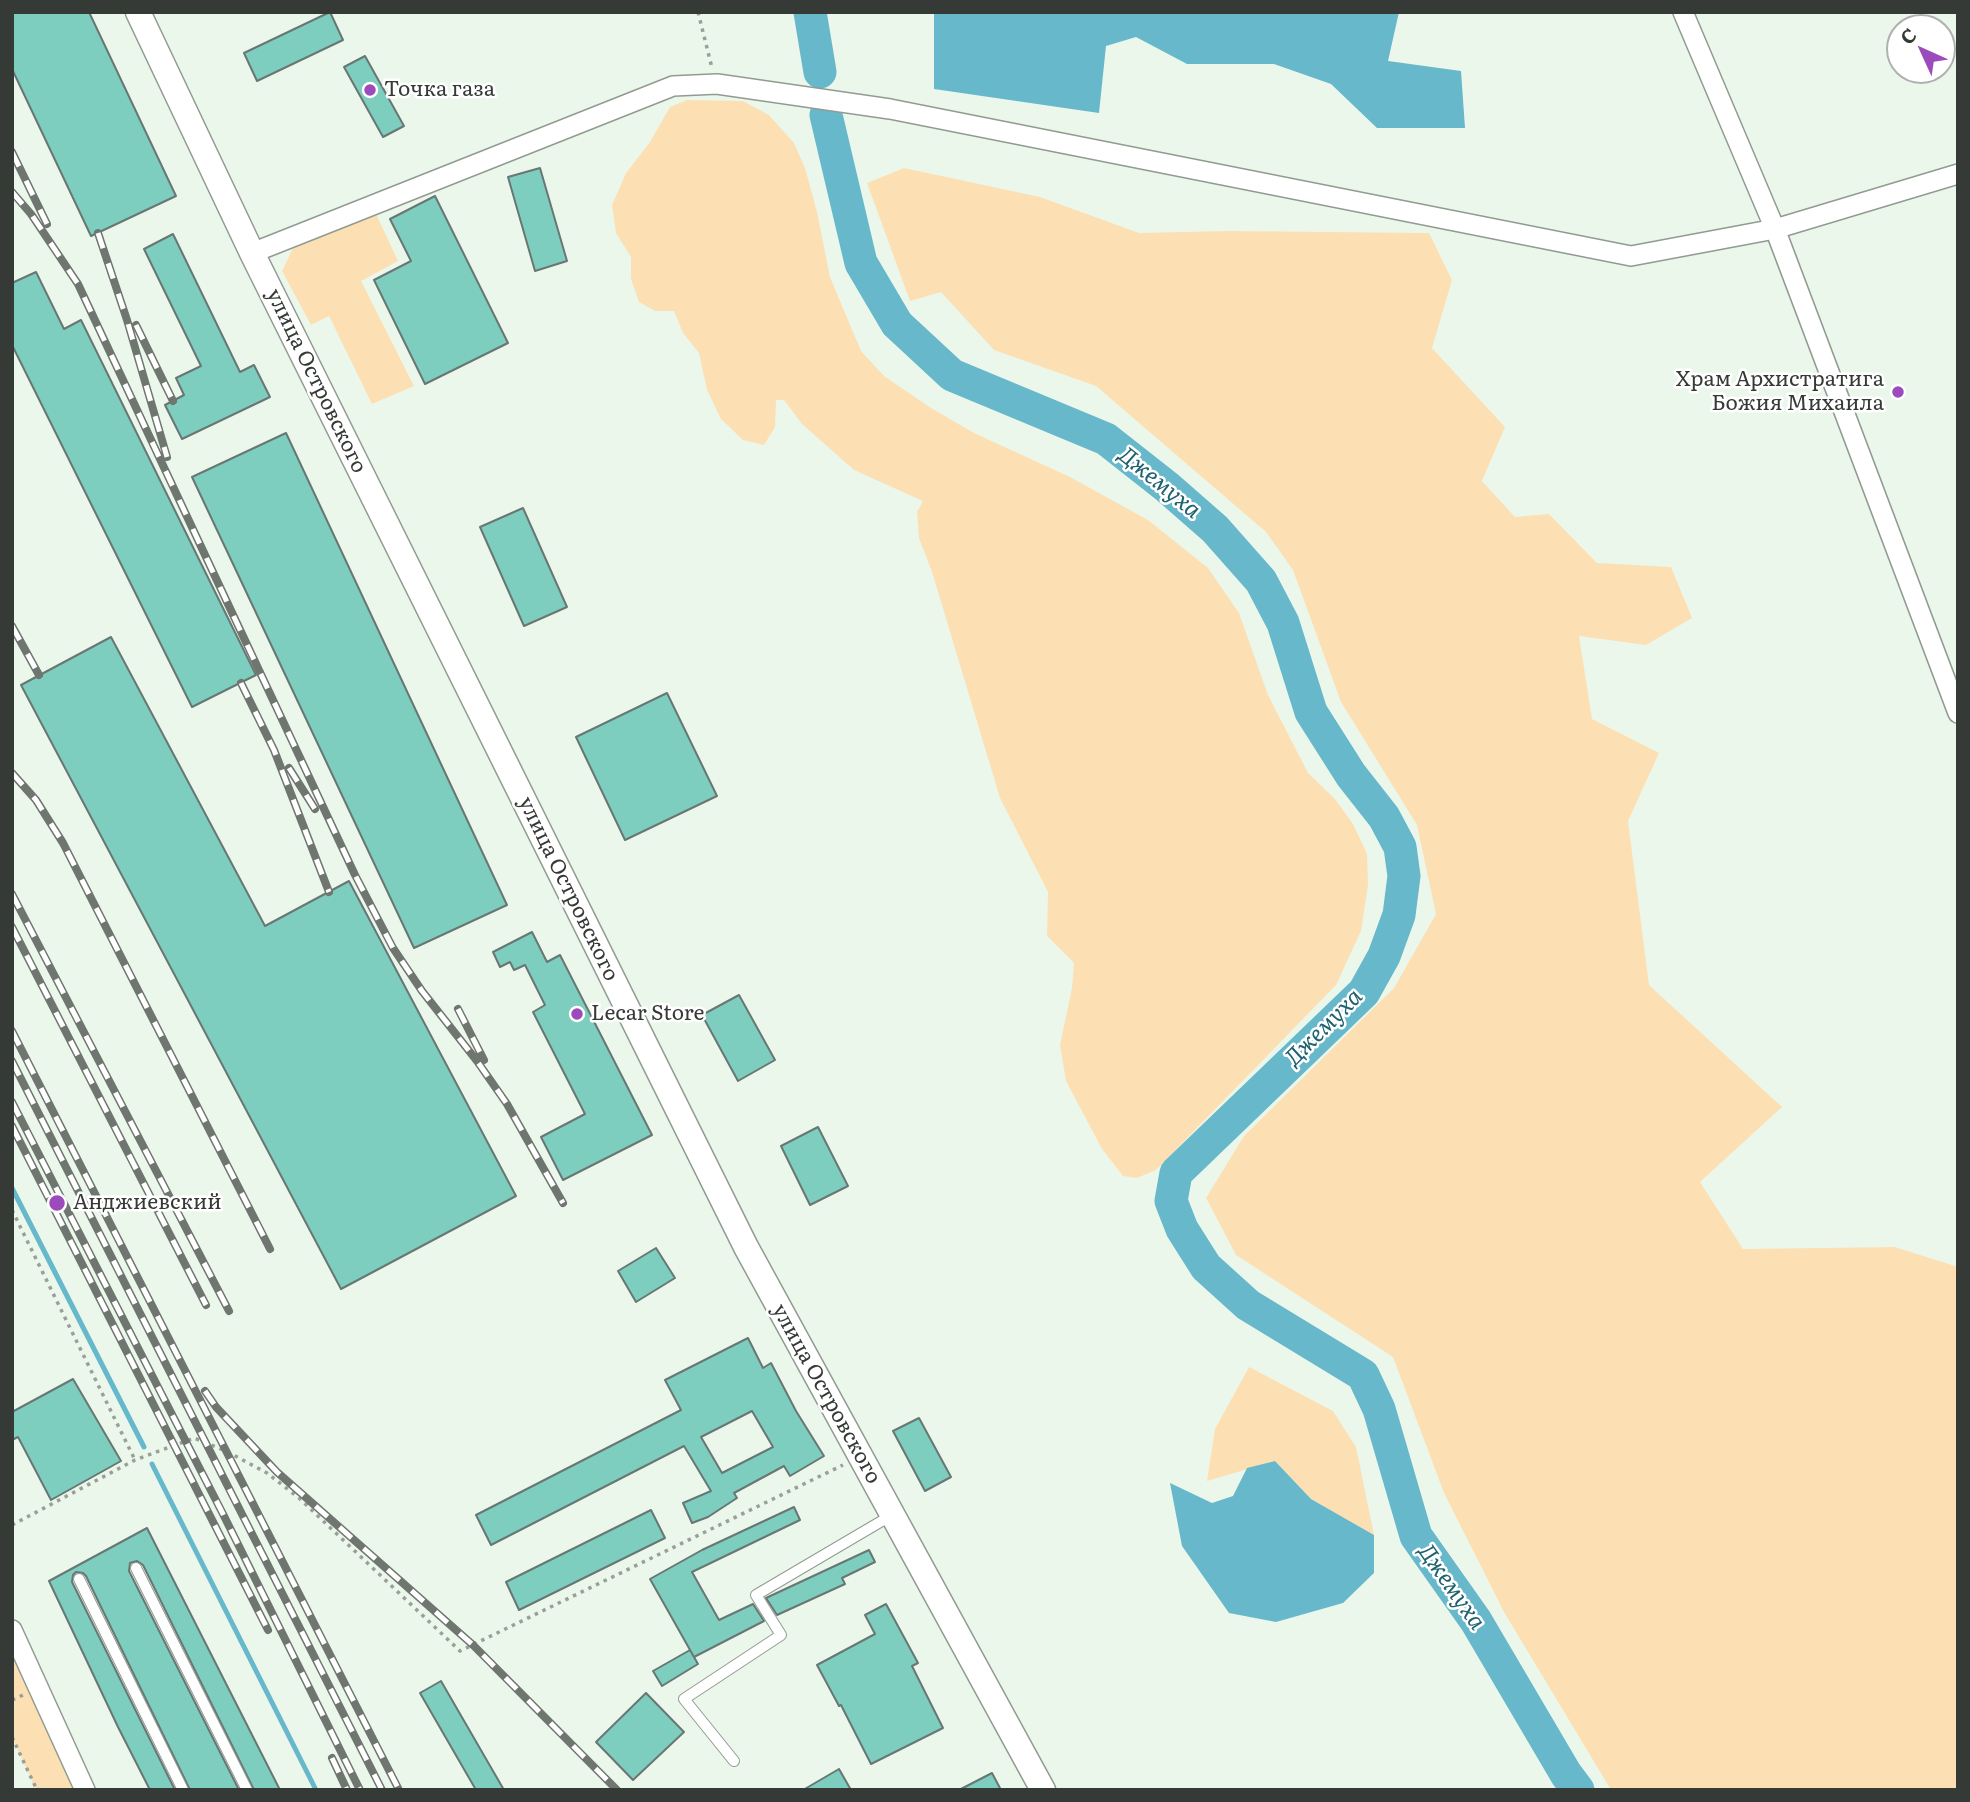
<!DOCTYPE html>
<html>
<head>
<meta charset="utf-8">
<style>
  body { margin:0 }
  #map { position:relative; width:1970px; height:1802px; overflow:hidden; background:#ecf7ec; font-family:Literata,serif }
  canvas { display:block }
  .frame { position:absolute; inset:0; border:14px solid #363a36; pointer-events:none }
  .north { position:absolute; left:1886px; top:14px; width:70px; height:70px; box-sizing:border-box; background:#fff; border:2px solid #afb0af; border-radius:50%; rotate:315deg; font-size:19px; font-weight:700; line-height:28px; text-align:center; color:#363a36 }
  .north::after { content:''; display:block; margin:auto; width:24px; height:32px; background:#9b4bbb; clip-path:polygon(50% 0,100% 100%,50% 72%,0 100%) }
</style>
</head>
<body>
<div id="map">
<canvas width="1970" height="1802"></canvas>
<div class="frame"></div>
<div class="north">С</div>
</div>
<script>
const ctx = document.querySelector('canvas').getContext('2d');
ctx.lineJoin = 'round';
function fillPath(path, color) { ctx.fillStyle = color; ctx.fill(path, 'evenodd'); }
const poly = rows => new Path2D(rows.map(r => 'M' + r).join(''));
function trace(path, color, width, dash) { ctx.strokeStyle = color; ctx.lineWidth = width; ctx.lineCap = dash ? 'butt' : 'round'; ctx.setLineDash(dash || []); ctx.stroke(path); }
function drawText(font, color, halo, rows, align = 'center') {
  ctx.font = font + ' Literata,serif'; ctx.lineWidth = 5; ctx.setLineDash([]); ctx.textBaseline = 'middle'; ctx.strokeStyle = halo; ctx.fillStyle = color; for (const [text, x, y, turn = 0] of rows) {
    ctx.save(); ctx.translate(x, y); ctx.rotate((+turn || 0) * Math.PI / 180); ctx.textAlign = isNaN(turn) ? turn : align; if (halo) ctx.strokeText(text, 0, 0); ctx.fillText(text, 0, 0); ctx.restore();
  }
}
const green = poly([
  [687,100,743,101,769,115,794,143,805,168,817,212,830,277,861,351,884,376,931,408,974,433,1070,477,1148,520,1208,568,1239,613,1268,695,1308,773,1335,799,1353,824,1367,854,1368,885,1361,931,1336,985,1156,1170,1137,1178,1123,1176,1102,1149,1066,1081,1060,1045,1072,988,1074,963,1047,936,1048,892,1000,798,932,572,919,538,917,512,923,501,854,470,802,424,784,400,776,400,775,427,764,445,743,440,721,419,707,390,699,353,683,333,674,311,655,311,639,302,631,279,631,257,616,233,612,205,626,173,650,142,670,107],
  [904,168,1040,197,1139,233,1228,231,1429,233,1452,280,1432,348,1505,427,1482,481,1515,517,1549,514,1597,563,1671,567,1692,618,1646,645,1579,636,1592,719,1659,753,1628,821,1649,985,1782,1107,1700,1182,1743,1249,1895,1247,1958,1267,1958,1790,1611,1790,1504,1612,1444,1493,1393,1357,1236,1255,1206,1198,1244,1136,1394,988,1436,914,1417,825,1341,702,1293,570,1266,532,1096,386,994,350,941,292,910,301,867,183],
  [376,214,398,261,361,281,414,386,372,404,329,316,311,325,282,271,293,248],
  [1249,1367,1333,1411,1356,1447,1374,1535,1311,1499,1275,1461,1207,1481,1215,1429],
  [12,1650,78,1790,36,1790,12,1737]
]);
const water = poly([
  [934,12,1399,12,1388,61,1461,71,1465,128,1377,128,1331,84,1274,64,1187,64,1136,37,1106,46,1099,113,934,89],
  [1275,1461,1311,1499,1374,1535,1374,1573,1343,1603,1276,1622,1229,1613,1182,1546,1170,1483,1212,1503,1233,1496,1247,1468]
]);
const stream = poly([
  [12,1188,144,1447],
  [152,1464,316,1790]
]);
const river = poly([
  [810,12,820,72],
  [826,115,861,263,897,324,952,375,1106,439,1167,487,1215,529,1261,581,1283,623,1311,712,1351,775,1384,817,1400,847,1404,876,1399,915,1384,956,1364,992,1176,1173,1171,1201,1182,1229,1206,1267,1248,1305,1363,1375,1379,1409,1416,1536,1476,1621,1566,1774,1578,1790]
]);
const building = poly([
  [12,12,89,12,176,196,91,236,12,69,12,12],
  [330,12,343,40,257,81,244,53,330,12],
  [365,56,404,126,383,137,344,67,365,56],
  [540,168,567,261,535,271,508,177,540,168],
  [435,196,508,343,425,384,374,280,411,261,390,219,435,196],
  [173,234,240,372,254,365,270,397,182,439,165,405,184,395,176,378,201,366,144,249,173,234],
  [36,272,64,329,81,320,256,675,192,707,12,345,12,283,36,272],
  [286,433,507,905,414,948,192,477,286,433],
  [523,508,567,607,524,626,480,527,523,508],
  [111,637,265,926,349,881,516,1196,341,1289,21,685,111,637],
  [667,693,717,796,625,840,576,737,667,693],
  [532,932,547,962,560,955,652,1135,563,1180,541,1137,585,1114,533,1012,545,1005,525,965,514,970,510,962,500,967,493,952,532,932],
  [739,995,775,1060,738,1081,702,1015,739,995],
  [818,1127,848,1186,810,1205,781,1146,818,1127],
  [656,1248,675,1278,636,1302,618,1271,656,1248],
  [748,1338,763,1368,771,1363,796,1411,824,1456,790,1476,784,1466,734,1493,737,1498,708,1517,692,1523,683,1503,711,1491,684,1446,491,1545,476,1515,681,1410,665,1380,748,1338],
  [752,1411,773,1447,722,1473,701,1437,752,1411],
  [73,1379,121,1461,51,1500,18,1437,12,1440,12,1412,73,1379],
  [919,1418,951,1477,925,1491,893,1431,919,1418],
  [794,1507,800,1520,692,1572,719,1620,753,1604,764,1621,694,1657,650,1579,702,1550,794,1507],
  [651,1510,665,1538,519,1610,506,1582,651,1510],
  [147,1528,280,1790,254,1790,143,1565,137,1561,130,1563,129,1571,239,1790,190,1790,86,1576,83,1573,76,1572,73,1575,72,1582,175,1790,150,1790,118,1727,49,1581,147,1528],
  [869,1550,875,1562,842,1578,845,1584,777,1615,766,1598,869,1550],
  [886,1604,918,1663,912,1666,943,1728,871,1764,841,1705,839,1706,817,1665,875,1634,865,1615,886,1604],
  [690,1650,698,1664,662,1686,653,1671,690,1650],
  [441,1681,504,1790,476,1790,420,1693,441,1681],
  [646,1693,684,1732,633,1780,596,1742,646,1693],
  [839,1769,851,1790,803,1790,839,1769],
  [992,1773,1001,1790,959,1790,992,1773]
]);
const path = poly([
  [698,12,712,68],
  [12,1210,135,1460],
  [12,1525,135,1460,194,1438,226,1451,267,1473,299,1498,460,1651,843,1465],
  [12,1700,23,1695],
  [12,1737,37,1790]
]);
const service = poly([
  [136,1568,247,1790],
  [79,1579,183,1790],
  [734,1761,684,1699,781,1635,756,1595,892,1515]
]);
const minor = poly([
  [1683,12,1775,229,1958,713],
  [252,253,673,86,717,84,890,109,1631,256,1775,229,1958,174],
  [12,1630,85,1790]
]);
const tertiary = poly([
  [138,12,252,253,746,1247,1043,1790]
]);
const rail = poly([
  [12,152,47,224],
  [12,192,31,214,78,284,355,875,393,948,422,991,477,1061,507,1104,563,1203],
  [98,233,127,320,167,457],
  [136,325,173,401],
  [12,626,39,675],
  [241,683,274,750,329,892],
  [289,768,315,809],
  [12,773,36,800,63,843,270,1249],
  [12,894,229,1311],
  [12,927,206,1305],
  [458,1009,484,1060],
  [12,1031,399,1790],
  [12,1061,382,1790],
  [12,1102,223,1514,360,1790],
  [12,1126,268,1630],
  [205,1391,216,1407,277,1472,473,1645,617,1790],
  [332,1758,347,1790]
]);
const markers = [
  [370,90,7,"#9b4bbb"],
  [1898,392,7,"#9b4bbb"],
  [577,1014,7,"#9b4bbb"],
  [57,1203,9,"#9b4bbb"]
];
const poiNames = [
  ["Точка газа",384,90],
  ["Храм Архистратига",1884,380,"right"],
  ["Божия Михаила",1884,404,"right"],
  ["Lecar Store",591,1014],
  ["Анджиевский",73,1203]
];
const streetNames = [
  ["улица Островского",316,381,64],
  ["улица Островского",568,889,64],
  ["улица Островского",826,1394,61]
];
const waterNames = [
  ["Джемуха",1159,483,39],
  ["Джемуха",1324,1028,-45],
  ["Джемуха",1451,1587,55]
];
fillPath(green, '#fce0b3');
fillPath(water, '#67b8ca');
trace(stream, '#67b8ca', 5);
trace(river, '#67b8ca', 33);
fillPath(building, '#7dcebe');
trace(building, '#687773', 2);
trace(service, '#919b91', 12);
trace(minor, '#919b91', 22);
trace(tertiary, '#919b91', 27);
trace(path, '#98a098', 3.5, [3.5, 5]);
trace(service, '#fff', 10);
trace(minor, '#fff', 19);
trace(tertiary, '#fff', 24);
trace(rail, '#6f756f', 8);
trace(rail, '#fff', 5, [16]);
for (const [x, y, r, color] of markers) { const dot = new Path2D(); dot.arc(x, y, r, 0, 2 * Math.PI); ctx.fillStyle = color; ctx.fill(dot); trace(dot, '#fff', 2.5); }
drawText('21px', '#363a36', '#fff', poiNames, 'left');
drawText('21px', '#363a36', '#fff', streetNames);
drawText('italic 23px', '#1f616e', '#fff', waterNames);
</script>
</body>
</html>
